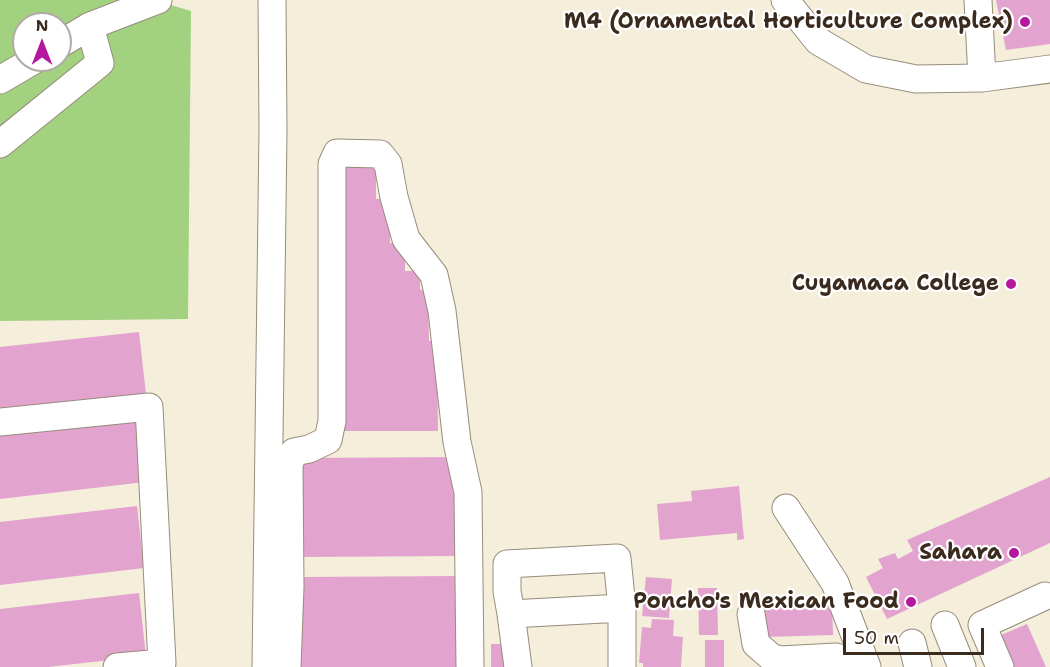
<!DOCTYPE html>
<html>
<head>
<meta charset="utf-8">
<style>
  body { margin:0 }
  #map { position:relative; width:1050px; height:667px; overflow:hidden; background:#f4eedb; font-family:"Shantell Sans",sans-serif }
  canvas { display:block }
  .north { position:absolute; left:12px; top:12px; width:60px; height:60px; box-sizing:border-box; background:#fff; border:2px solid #b1aaa5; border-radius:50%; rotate:0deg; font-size:16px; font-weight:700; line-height:24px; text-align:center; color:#3b2a1e }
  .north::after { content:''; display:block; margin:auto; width:21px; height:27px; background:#b5179e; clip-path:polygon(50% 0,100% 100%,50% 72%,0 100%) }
  .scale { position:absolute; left:843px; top:628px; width:141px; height:27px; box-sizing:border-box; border:3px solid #3b2a1e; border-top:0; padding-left:8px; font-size:18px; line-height:21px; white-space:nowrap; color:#3b2a1e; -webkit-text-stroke:4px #fff; paint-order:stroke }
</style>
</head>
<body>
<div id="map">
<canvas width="1050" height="667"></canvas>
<div class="north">N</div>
<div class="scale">50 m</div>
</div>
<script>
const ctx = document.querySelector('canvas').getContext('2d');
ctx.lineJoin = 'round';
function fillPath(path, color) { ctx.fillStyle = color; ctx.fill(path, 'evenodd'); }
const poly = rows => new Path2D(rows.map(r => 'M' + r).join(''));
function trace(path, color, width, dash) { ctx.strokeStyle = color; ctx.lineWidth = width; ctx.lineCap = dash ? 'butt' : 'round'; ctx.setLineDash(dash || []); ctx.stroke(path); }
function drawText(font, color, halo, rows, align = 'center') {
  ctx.font = font + ' "Shantell Sans",sans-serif'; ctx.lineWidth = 4.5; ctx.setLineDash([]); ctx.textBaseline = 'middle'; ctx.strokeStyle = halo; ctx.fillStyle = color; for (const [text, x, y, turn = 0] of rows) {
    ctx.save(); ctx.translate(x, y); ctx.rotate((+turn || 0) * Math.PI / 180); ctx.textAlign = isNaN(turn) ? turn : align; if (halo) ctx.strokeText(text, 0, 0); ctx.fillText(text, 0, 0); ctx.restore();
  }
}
const green = poly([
  [0,0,154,0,191,11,188,319,0,321],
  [24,24,60,24,60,60,24,60]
]);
const building = poly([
  [996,0,1050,0,1050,44,1006,50],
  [341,158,376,158,376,199,390,199,390,243,405,243,405,271,420,271,420,290,428,290,429,341,437,341,438,431,341,431],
  [139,332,146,394,0,411,0,347],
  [138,420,145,482,0,499,0,435],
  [458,457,458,556,302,557,302,458],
  [1050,477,1050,543,887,619,866,577,883,568,878,559,895,553,898,559,913,551,907,540],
  [739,486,744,539,737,540,737,533,660,540,657,504,692,501,691,491],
  [137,506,144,568,0,585,0,522],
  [461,576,462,667,301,667,301,577],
  [646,577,672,579,669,618,642,616],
  [698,588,717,588,718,635,699,635],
  [139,593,146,656,48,667,0,667,0,609],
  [832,603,833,635,765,637,764,605],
  [652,619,674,620,673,636,683,637,681,667,643,667,643,663,639,663,642,627,651,628],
  [1027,624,1046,667,1007,667,994,638],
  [705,640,724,640,724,667,705,667],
  [491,644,508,644,508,667,491,667]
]);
const minor = poly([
  [785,0,818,41,866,69,916,79,982,78,1050,69],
  [978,0,982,78],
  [60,44,90,26,158,0],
  [0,80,34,60],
  [0,144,100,63,90,26],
  [0,422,149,407,162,663,117,667],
  [786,508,835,583,867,667],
  [511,614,507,591,507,564,617,558,622,608],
  [751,614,756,644,771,657,780,660],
  [945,625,962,667],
  [912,643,918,667],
  [266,667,273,130,272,0],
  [287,667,290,587,289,464,294,452,309,449,328,440,332,421,332,164,337,153,380,154,388,164,394,197,406,239,434,275,442,311,457,442,468,492,470,667],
  [518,667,511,614,622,608,622,667],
  [780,667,780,660,836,657,850,663,852,667],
  [1000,667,982,625,1045,596]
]);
const markers = [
  [1025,22,6,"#b5179e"],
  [1011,284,6,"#b5179e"],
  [1014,553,6,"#b5179e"],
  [911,602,6,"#b5179e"]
];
const poiNames = [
  ["M4 (Ornamental Horticulture Complex)",1013,22],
  ["Cuyamaca College",999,284],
  ["Sahara",1002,553],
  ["Poncho's Mexican Food",899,602]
];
fillPath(green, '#a2d180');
fillPath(building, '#e2a3cf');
trace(minor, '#988c7c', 29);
trace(minor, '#fff', 27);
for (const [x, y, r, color] of markers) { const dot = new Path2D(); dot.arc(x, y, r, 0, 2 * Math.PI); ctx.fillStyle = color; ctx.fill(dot); trace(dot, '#fff', 2); }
drawText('bold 22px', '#3b2a1e', '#fff', poiNames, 'right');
</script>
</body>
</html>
